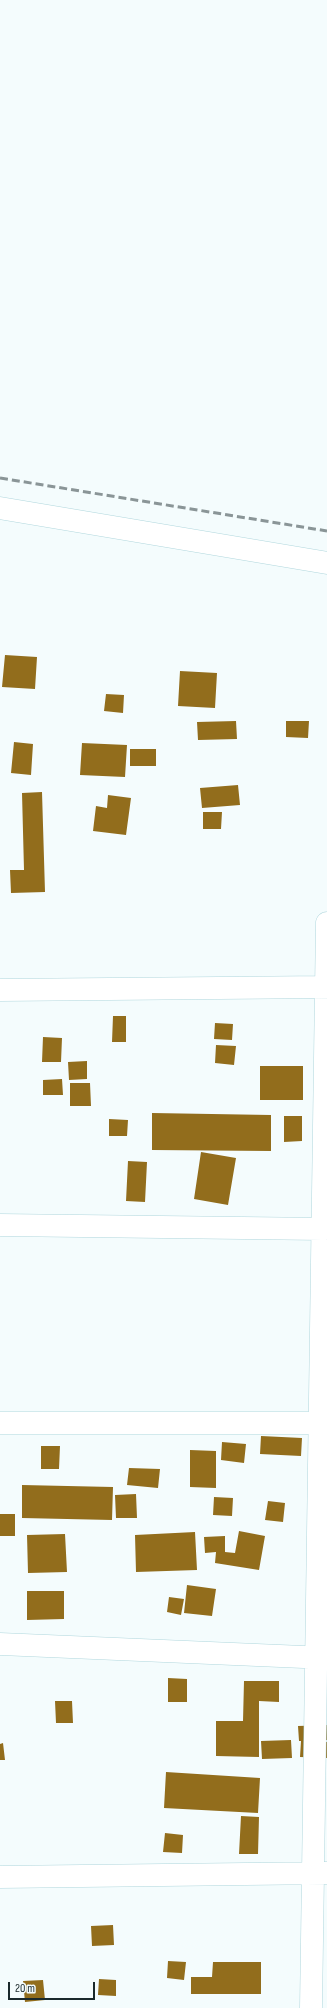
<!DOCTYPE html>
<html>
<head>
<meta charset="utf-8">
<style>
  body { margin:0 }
  #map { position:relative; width:327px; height:2008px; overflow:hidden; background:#f4fcfd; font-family:"Sofia Sans Condensed",sans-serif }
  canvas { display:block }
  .scale { position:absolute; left:8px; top:1982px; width:87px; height:18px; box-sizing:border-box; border:2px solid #1a292c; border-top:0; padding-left:5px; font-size:12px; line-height:14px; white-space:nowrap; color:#1a292c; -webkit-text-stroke:3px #f4fcfd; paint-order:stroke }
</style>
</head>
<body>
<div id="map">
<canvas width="327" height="2008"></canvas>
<div class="scale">20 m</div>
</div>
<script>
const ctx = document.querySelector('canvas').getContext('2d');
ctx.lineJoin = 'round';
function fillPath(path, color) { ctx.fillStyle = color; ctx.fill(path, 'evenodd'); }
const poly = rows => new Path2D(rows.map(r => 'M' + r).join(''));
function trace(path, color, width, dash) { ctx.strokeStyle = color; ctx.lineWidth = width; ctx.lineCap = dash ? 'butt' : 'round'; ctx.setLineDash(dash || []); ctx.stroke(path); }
const building = poly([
  [5,655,37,657,35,689,2,687],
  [180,671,217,673,215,708,178,706],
  [106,694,124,695,123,713,104,711],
  [236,721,237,739,198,740,197,722],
  [286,721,309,721,308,738,286,737],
  [14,742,33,744,31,775,11,773],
  [82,743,127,745,125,777,80,775],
  [130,749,156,749,156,766,130,766],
  [238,785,240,805,202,808,200,788],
  [42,792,45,892,11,893,10,870,24,870,22,793],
  [108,795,131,798,126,835,93,831,96,806,107,808],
  [203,812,222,812,221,829,203,829],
  [113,1016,126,1016,126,1042,112,1042],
  [215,1023,233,1024,232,1040,214,1039],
  [43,1037,62,1038,61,1062,42,1062],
  [216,1045,236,1046,234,1065,215,1063],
  [87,1061,87,1079,69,1080,68,1062],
  [260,1066,303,1066,303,1100,260,1100],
  [62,1079,63,1095,43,1095,43,1080],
  [70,1083,90,1083,91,1106,70,1106],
  [152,1113,271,1115,271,1151,152,1150],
  [284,1116,302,1116,302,1141,284,1142],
  [109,1119,128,1120,127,1136,109,1136],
  [201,1152,236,1158,228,1205,194,1199],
  [128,1161,147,1162,145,1202,126,1201],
  [261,1436,302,1438,301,1456,260,1454],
  [222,1442,246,1444,244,1463,221,1460],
  [41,1446,60,1446,59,1469,41,1469],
  [190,1450,216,1451,216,1488,190,1487],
  [129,1468,160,1469,158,1488,127,1485],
  [22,1485,113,1487,112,1520,22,1518],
  [136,1494,137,1518,116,1518,115,1495],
  [214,1497,233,1498,232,1516,213,1515],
  [268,1501,285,1503,283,1522,265,1520],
  [0,1514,15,1514,15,1536,0,1536],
  [239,1531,265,1536,259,1570,215,1563,216,1552,205,1553,204,1537,225,1536,225,1552,235,1553],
  [195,1532,197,1570,136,1572,135,1535],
  [65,1534,67,1572,28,1573,27,1535],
  [187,1585,216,1589,212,1616,184,1613],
  [27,1591,64,1591,64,1619,27,1620],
  [169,1597,184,1599,181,1615,167,1612],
  [168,1678,187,1679,187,1702,168,1702],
  [244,1681,279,1681,279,1702,259,1701,259,1757,216,1756,216,1721,243,1721],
  [55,1701,72,1701,73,1723,56,1723],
  [327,1725,327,1740,303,1741,327,1742,327,1758,300,1757,301,1741,299,1741,298,1726],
  [291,1740,292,1758,262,1759,261,1741],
  [3,1743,5,1760,0,1760,0,1744],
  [166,1772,260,1778,258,1813,164,1808],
  [241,1816,259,1817,258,1854,239,1854],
  [165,1833,183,1835,182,1853,163,1852],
  [113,1925,114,1945,92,1946,91,1926],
  [168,1961,186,1962,184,1980,167,1978],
  [213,1962,261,1962,261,1994,191,1994,191,1977,212,1977],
  [99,1979,116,1980,116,1996,98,1995],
  [43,1980,45,2000,25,2002,23,1981]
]);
const minor = poly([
  [0,508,327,563],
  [0,990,327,987],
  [0,1225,323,1229],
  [0,1423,327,1423],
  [0,1644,327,1658],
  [0,1877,327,1873],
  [311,2008,327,923]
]);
const rail = poly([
  [0,478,327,531]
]);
fillPath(building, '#926d1c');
trace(minor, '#b0d7dd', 23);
trace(minor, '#fff', 22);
trace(rail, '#8a9597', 3, [8, 4]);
</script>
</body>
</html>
